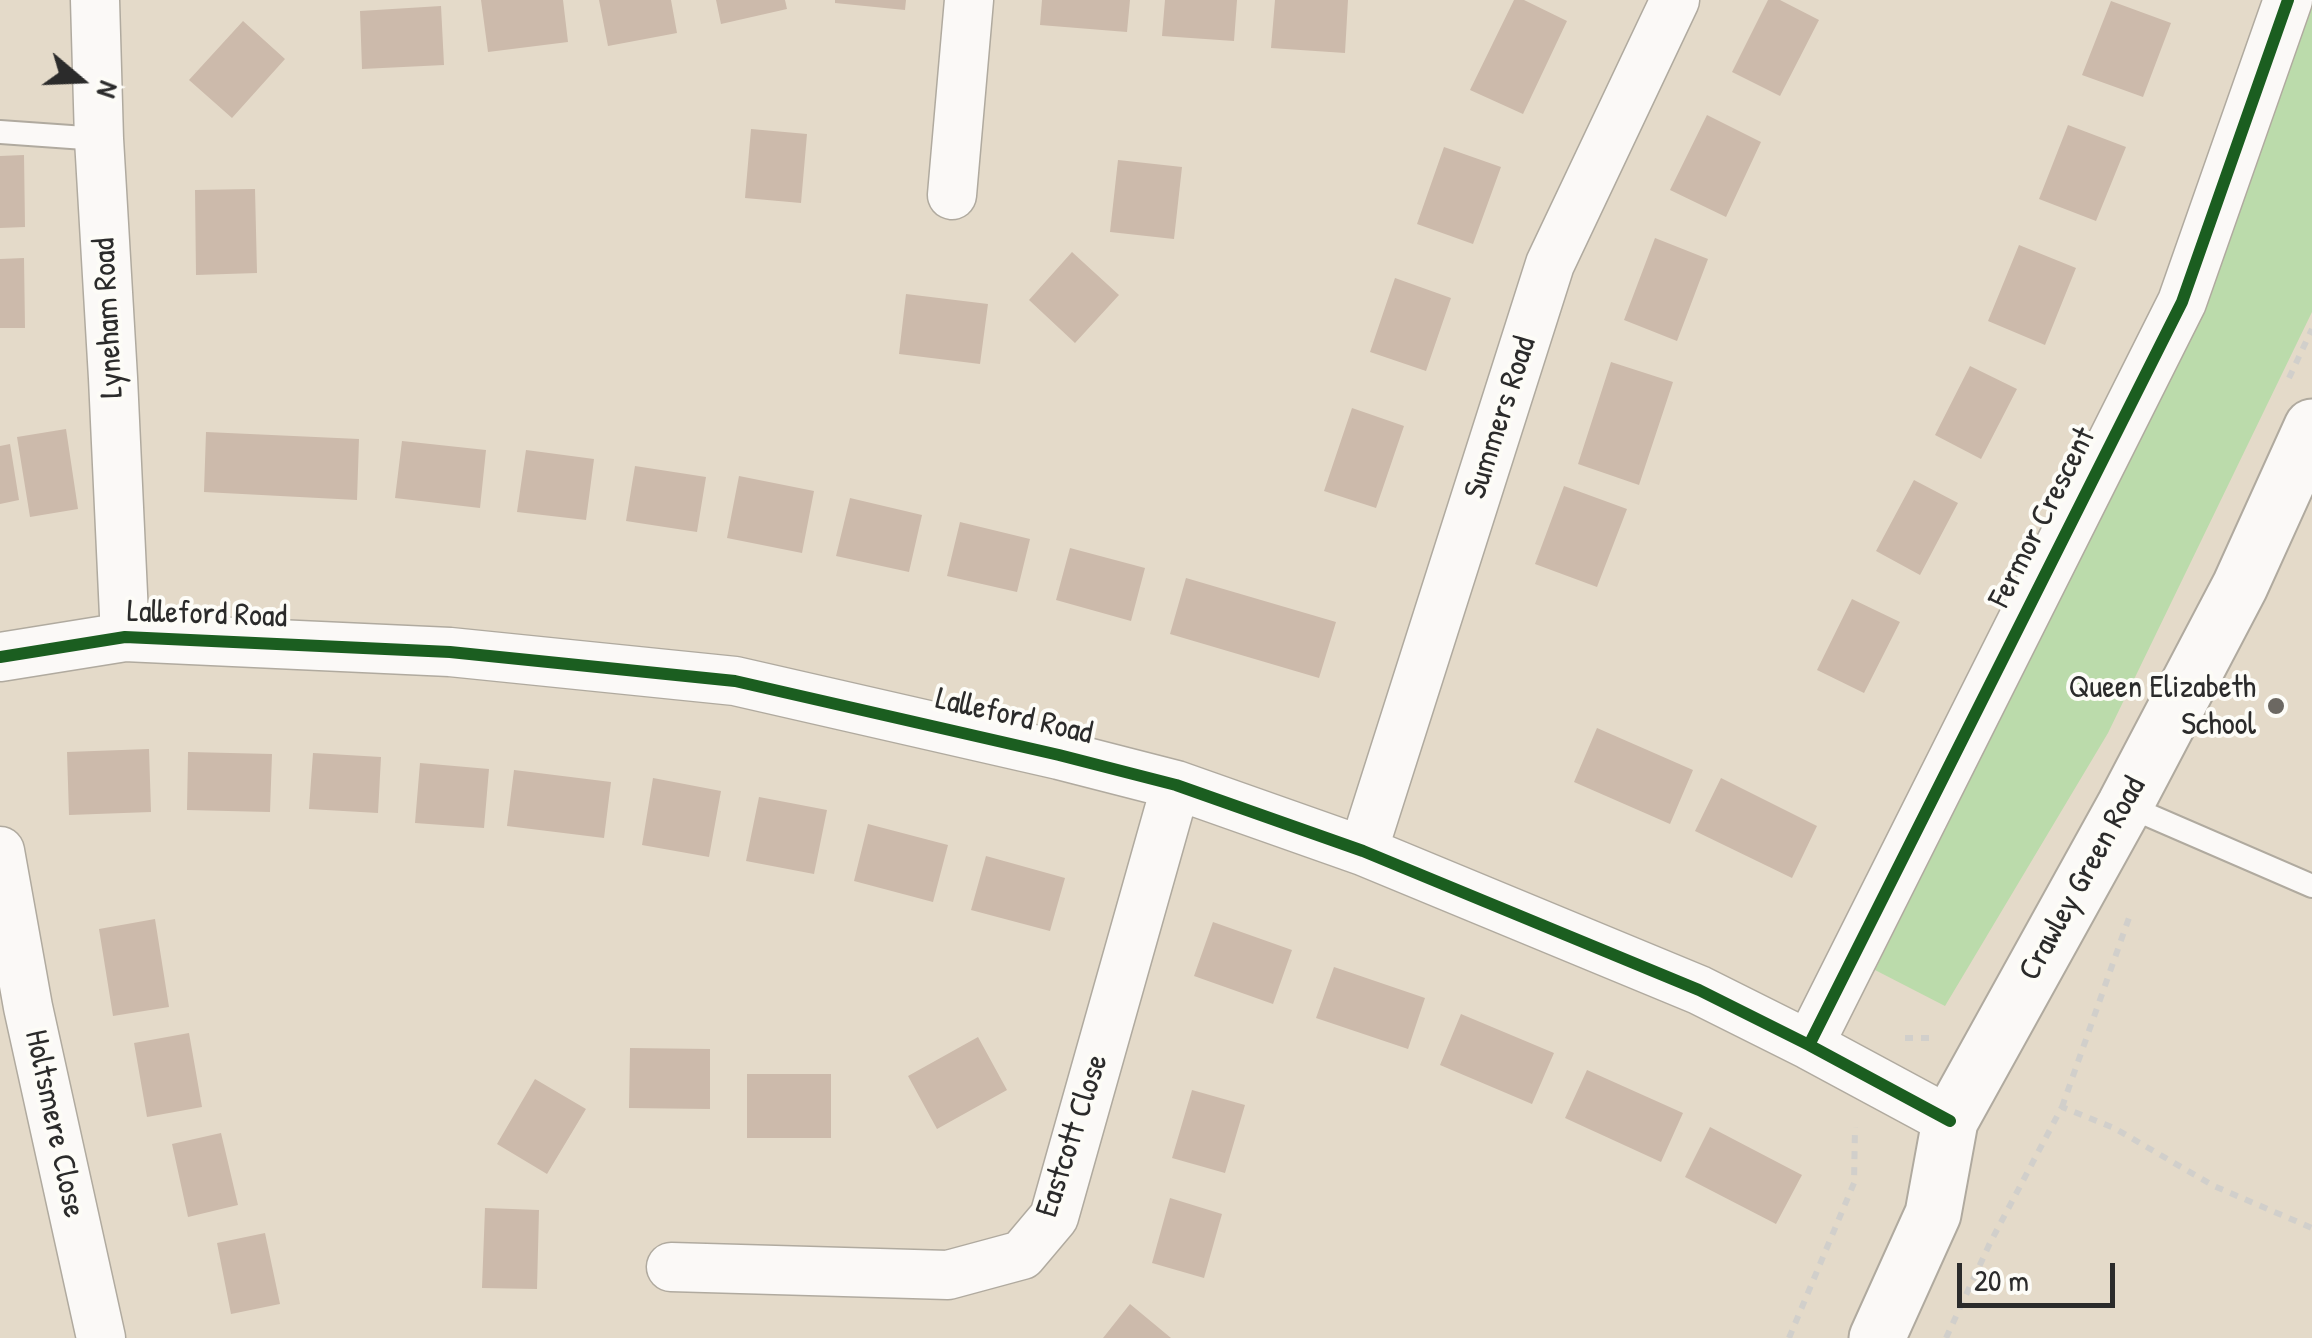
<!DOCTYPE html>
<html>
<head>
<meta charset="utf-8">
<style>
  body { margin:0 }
  #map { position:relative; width:2312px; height:1338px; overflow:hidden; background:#e4dac9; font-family:"Patrick Hand",sans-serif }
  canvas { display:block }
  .north { position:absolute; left:30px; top:30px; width:100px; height:100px; -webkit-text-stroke:8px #fdfcf7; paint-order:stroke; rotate:109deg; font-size:28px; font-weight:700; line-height:40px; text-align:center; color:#2b2b2b }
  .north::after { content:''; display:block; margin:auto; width:35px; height:45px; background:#2b2b2b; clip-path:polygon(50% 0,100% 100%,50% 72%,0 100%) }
  .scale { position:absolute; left:1957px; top:1263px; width:158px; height:45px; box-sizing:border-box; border:5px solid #2b2b2b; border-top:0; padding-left:12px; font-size:30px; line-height:35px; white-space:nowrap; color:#2b2b2b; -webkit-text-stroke:8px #fdfcf7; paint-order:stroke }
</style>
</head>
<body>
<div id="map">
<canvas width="2312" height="1338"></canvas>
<div class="north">N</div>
<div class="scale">20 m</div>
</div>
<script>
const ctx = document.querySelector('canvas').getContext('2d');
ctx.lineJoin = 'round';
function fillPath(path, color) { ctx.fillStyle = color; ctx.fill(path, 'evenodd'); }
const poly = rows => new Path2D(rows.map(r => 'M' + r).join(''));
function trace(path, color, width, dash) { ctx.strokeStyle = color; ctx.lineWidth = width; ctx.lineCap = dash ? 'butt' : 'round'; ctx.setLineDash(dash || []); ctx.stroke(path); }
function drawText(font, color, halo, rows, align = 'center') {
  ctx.font = font + ' "Patrick Hand",sans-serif'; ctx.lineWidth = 8; ctx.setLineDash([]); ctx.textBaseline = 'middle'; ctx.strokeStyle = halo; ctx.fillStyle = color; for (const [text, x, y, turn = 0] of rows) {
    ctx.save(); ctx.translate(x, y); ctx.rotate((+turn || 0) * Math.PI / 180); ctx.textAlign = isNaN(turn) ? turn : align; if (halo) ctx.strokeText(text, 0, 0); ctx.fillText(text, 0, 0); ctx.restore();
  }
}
const green = poly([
  [2308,0,2312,0,2312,312,2108,733,1945,1006,1875,970,2206,306]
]);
const building = poly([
  [481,0,563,0,568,42,488,52],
  [599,0,671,0,677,33,608,46],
  [716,0,785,0,787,9,721,24],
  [835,0,906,0,905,10,835,3],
  [1042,0,1130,0,1127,32,1040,25],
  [1165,0,1237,0,1234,41,1162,36],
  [1275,0,1348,0,1345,53,1271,48],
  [1514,0,1524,0,1567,21,1523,114,1470,90],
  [1768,0,1780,0,1819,20,1780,96,1732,72],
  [2111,1,2171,23,2143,97,2082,75],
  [441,6,444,65,362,69,360,11],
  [243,21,285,59,232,118,189,80],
  [1707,115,1761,142,1726,217,1670,190],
  [2068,125,2126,147,2096,221,2039,199],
  [751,129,807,134,801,203,745,198],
  [1444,147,1501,167,1473,244,1417,224],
  [24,155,25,227,0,228,0,156],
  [1118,160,1182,167,1174,239,1110,232],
  [255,189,257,273,196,275,195,190],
  [1655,238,1708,259,1677,341,1624,320],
  [2019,245,2076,268,2045,345,1988,321],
  [1072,252,1119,295,1075,343,1029,300],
  [24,258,25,328,0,328,0,259],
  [1395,278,1451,298,1426,371,1370,352],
  [906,294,988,304,980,364,899,354],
  [1611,362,1673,382,1639,485,1578,464],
  [1970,366,2017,389,1981,459,1935,435],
  [1352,408,1404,426,1376,508,1324,491],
  [66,429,78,509,30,517,17,437],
  [206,432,359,439,357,500,204,492],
  [402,441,486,450,480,508,395,498],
  [10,444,19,500,0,504,0,446],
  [526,450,594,459,586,520,517,512],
  [635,466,706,477,697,532,626,521],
  [739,476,814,491,802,553,727,538],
  [1914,480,1958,503,1920,575,1876,551],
  [1564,486,1627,509,1597,587,1535,564],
  [850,498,922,515,909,572,836,556],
  [960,522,1030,539,1017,592,947,576],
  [1070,548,1145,568,1131,621,1056,600],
  [1186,578,1336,622,1319,678,1170,634],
  [1852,599,1900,622,1864,693,1817,670],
  [1597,728,1693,770,1670,824,1574,782],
  [149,749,151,812,69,815,67,752],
  [188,752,272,754,270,812,187,810],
  [313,753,381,757,378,813,309,809],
  [420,763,489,769,484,828,415,823],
  [514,770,611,782,604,838,507,826],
  [653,778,721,791,709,857,642,845],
  [1721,778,1817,826,1792,878,1695,831],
  [759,797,827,810,814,874,746,861],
  [868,824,948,845,933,902,854,881],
  [986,856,1065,878,1050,931,971,910],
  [155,919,169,1007,113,1016,99,929],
  [1213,922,1292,950,1273,1004,1194,976],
  [1334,967,1425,998,1408,1049,1316,1018],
  [1461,1014,1554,1053,1532,1104,1440,1065],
  [189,1033,202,1107,147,1117,134,1043],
  [978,1037,1007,1090,937,1129,908,1076],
  [630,1048,710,1049,710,1109,629,1108],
  [1587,1070,1683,1113,1661,1162,1565,1118],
  [747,1074,831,1074,831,1138,747,1138],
  [535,1079,586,1109,547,1174,497,1144],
  [1192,1090,1245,1105,1225,1173,1172,1158],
  [1710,1127,1802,1175,1776,1224,1685,1177],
  [221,1133,238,1205,188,1217,172,1144],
  [1170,1198,1222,1214,1204,1278,1152,1263],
  [485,1208,539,1210,537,1289,482,1288],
  [265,1233,280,1304,231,1314,217,1243],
  [1130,1304,1171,1338,1103,1338]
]);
const path = poly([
  [2289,378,2312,329],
  [1905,1038,1933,1038,1935,1035],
  [2062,1107,2130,915],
  [1789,1338,1854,1183,1855,1127],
  [1946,1338,1990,1243,2062,1107,2114,1128,2214,1186,2312,1228]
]);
const service = poly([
  [0,132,99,139],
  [2125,805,2312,886]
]);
const minor = poly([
  [95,0,99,139,113,378,125,637],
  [952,195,969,0],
  [0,657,125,637,450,652,735,681,1059,755,1176,785,1363,851,1699,990,1809,1045,1950,1121],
  [0,851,28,1007,101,1338],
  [1363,851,1550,264,1675,0],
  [1809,1045,2182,302,2288,0],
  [671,1267,948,1275,1022,1255,1054,1217,1176,785]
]);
const tertiary = poly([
  [1877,1338,1933,1214,1950,1121,2125,805,2240,586,2312,427]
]);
const cycleway = poly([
  [0,657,125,637,450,652,735,681,1059,755,1176,785,1363,851,1699,990,1809,1045,1950,1121],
  [1809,1045,2182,302,2288,0]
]);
const markers = [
  [2276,706,10,"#6c6862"]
];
const streetNames = [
  ["Lyneham Road",109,318,-93],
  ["Summers Road",1501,418,-72],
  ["Fermor Crescent",2043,518,-63],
  ["Lalleford Road",207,615,2],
  ["Lalleford Road",1014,717,13],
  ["Crawley Green Road",2083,879,-61],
  ["Holtsmere Close",54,1124,78],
  ["Eastcott Close",1073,1136,-72]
];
const poiNames = [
  ["Queen Elizabeth",2256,688],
  ["School",2256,725]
];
fillPath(green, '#bbdbab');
fillPath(building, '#ccbaab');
trace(service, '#b0aa9f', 26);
trace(minor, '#b0aa9f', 51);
trace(tertiary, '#b0aa9f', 59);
trace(path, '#d1cfcb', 6, [8, 8]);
trace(service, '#fbf9f7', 22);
trace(minor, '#fbf9f7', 48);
trace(tertiary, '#fbf9f7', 55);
trace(cycleway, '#1b5e20', 12);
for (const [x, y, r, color] of markers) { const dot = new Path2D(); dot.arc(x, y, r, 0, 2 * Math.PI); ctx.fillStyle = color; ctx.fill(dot); trace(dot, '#fdfcf7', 4); }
drawText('32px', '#2b2b2b', '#fdfcf7', streetNames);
drawText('32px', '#2b2b2b', '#fdfcf7', poiNames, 'right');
</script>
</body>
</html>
